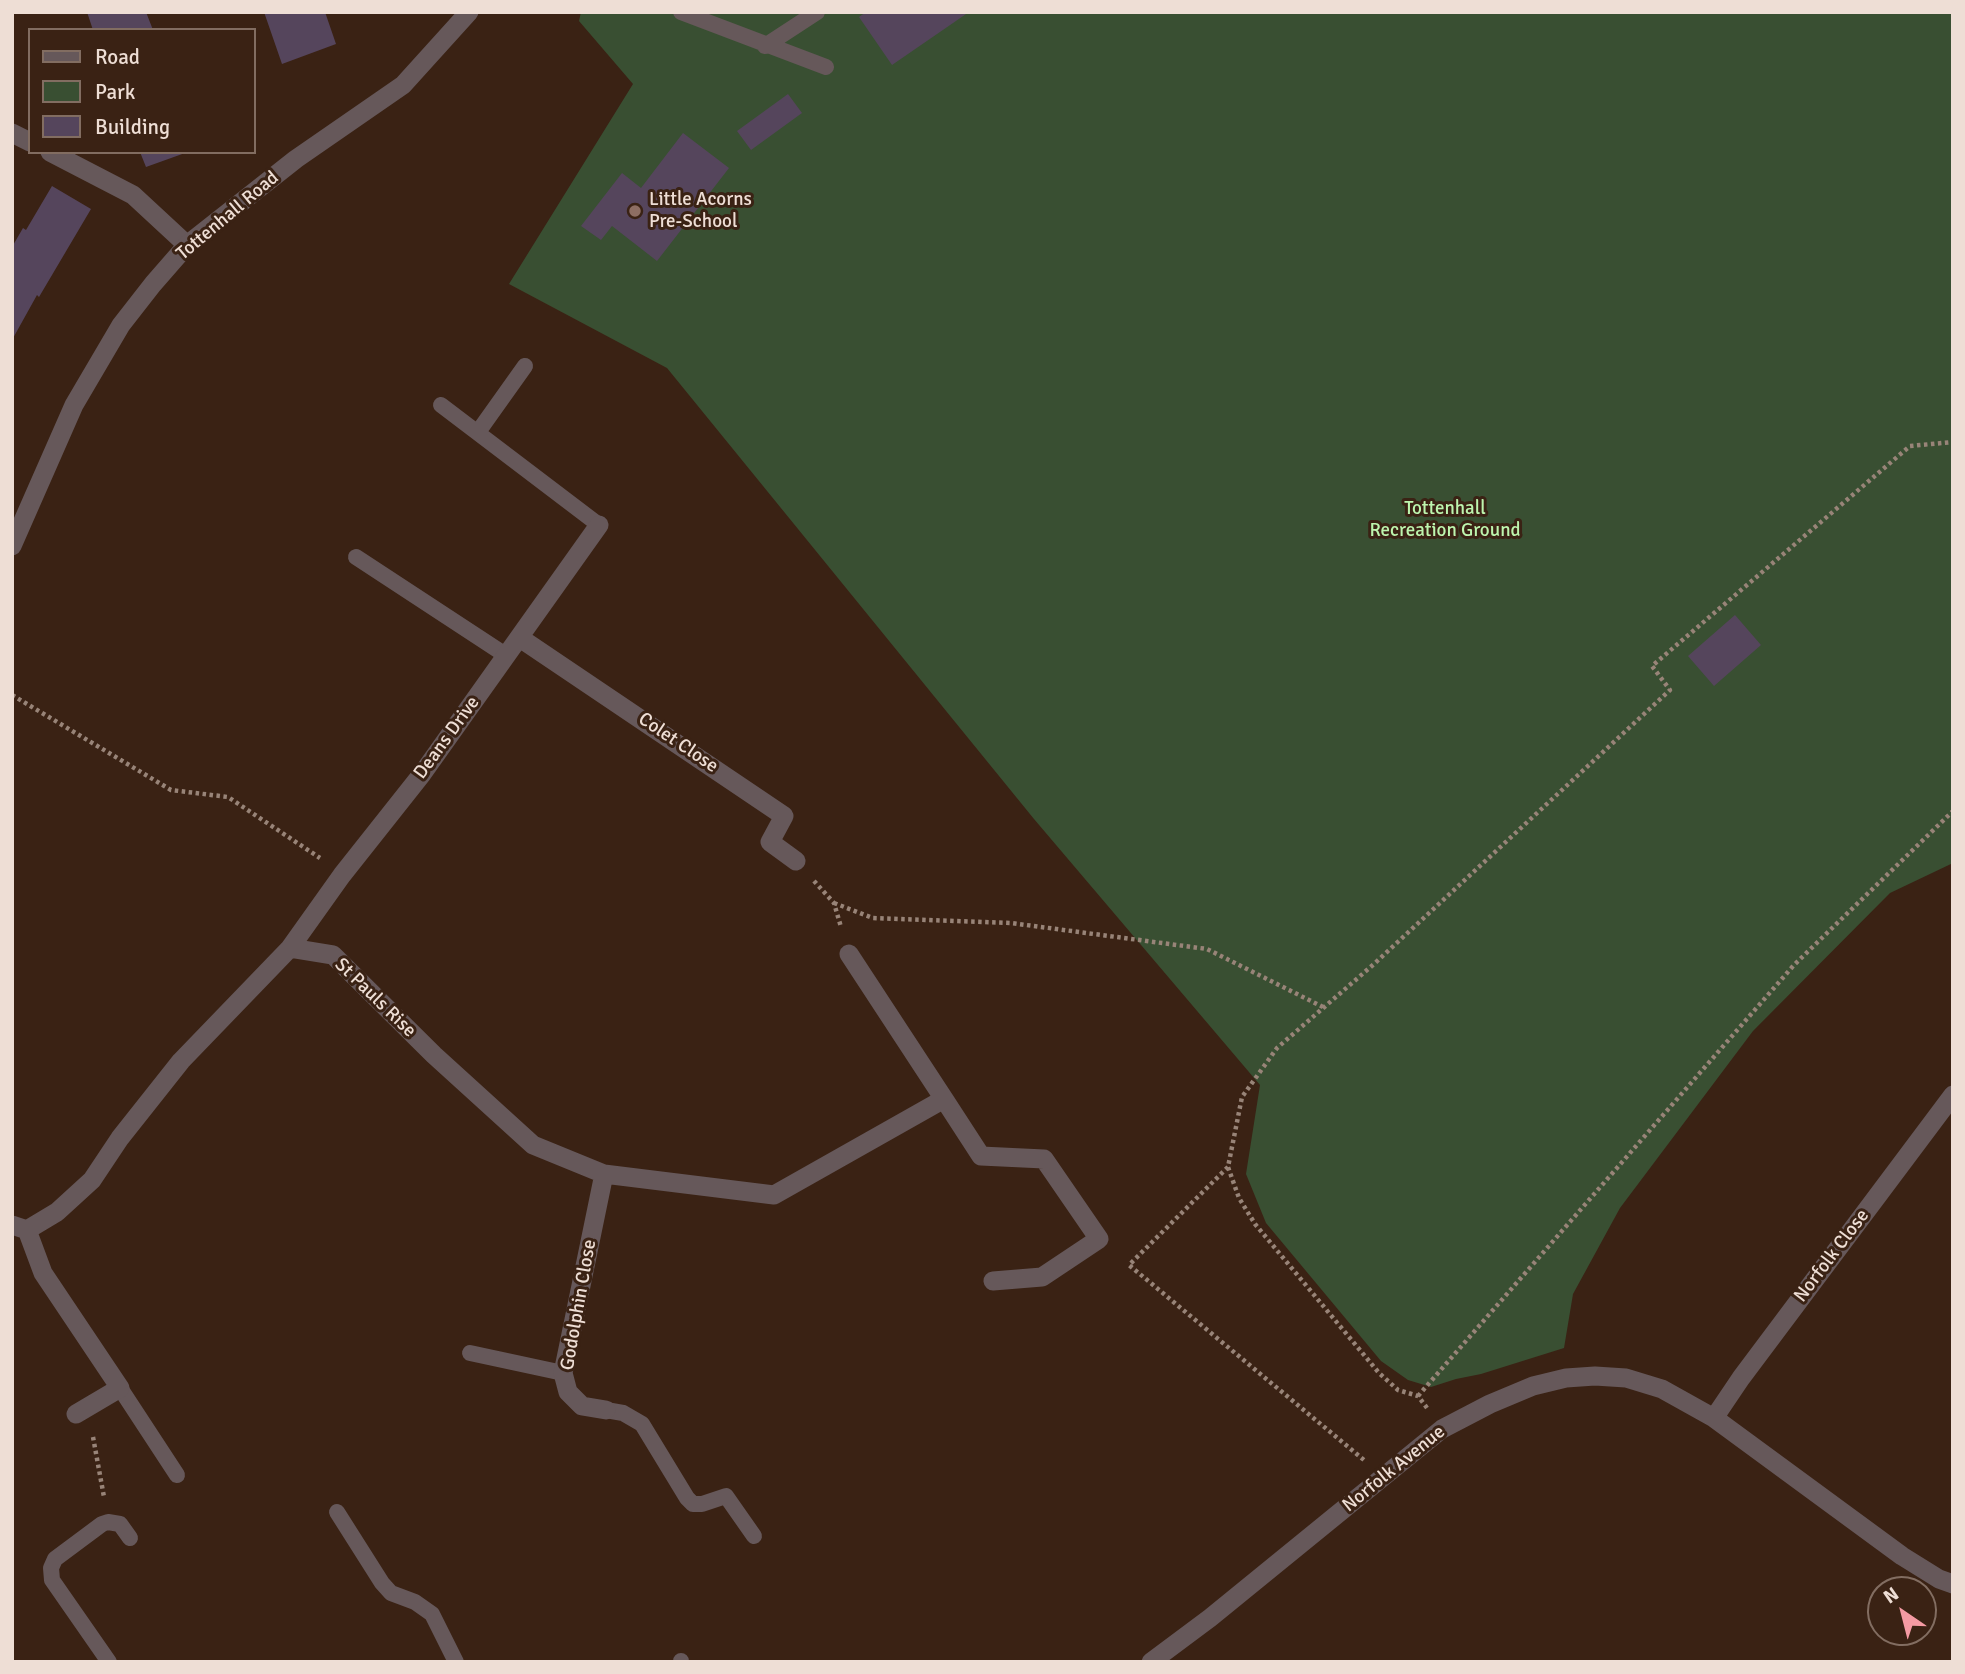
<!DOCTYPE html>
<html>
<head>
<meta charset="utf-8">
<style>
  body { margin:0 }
  #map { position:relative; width:1965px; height:1674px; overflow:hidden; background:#3a2214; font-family:Signika,sans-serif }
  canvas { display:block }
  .frame { position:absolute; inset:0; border:14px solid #eeded5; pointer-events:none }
  .legend { position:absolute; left:28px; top:28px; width:228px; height:126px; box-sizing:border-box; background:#3a2214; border:2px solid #826d61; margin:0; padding:9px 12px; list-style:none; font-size:21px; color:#eeded5 }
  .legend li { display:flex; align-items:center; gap:14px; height:35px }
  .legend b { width:35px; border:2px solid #826d61 }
  .north { position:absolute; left:1867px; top:1576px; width:70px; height:70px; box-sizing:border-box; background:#3a2214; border:2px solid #826d61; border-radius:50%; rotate:325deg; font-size:19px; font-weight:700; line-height:28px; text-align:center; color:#eeded5 }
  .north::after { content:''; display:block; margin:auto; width:24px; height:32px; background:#f49aa3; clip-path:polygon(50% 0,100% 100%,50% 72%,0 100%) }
</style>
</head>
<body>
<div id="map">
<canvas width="1965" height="1674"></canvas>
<div class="frame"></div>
<ul class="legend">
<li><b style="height:9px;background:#66585a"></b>Road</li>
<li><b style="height:19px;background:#394f32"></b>Park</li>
<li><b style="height:19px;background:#55455c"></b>Building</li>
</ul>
<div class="north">N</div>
</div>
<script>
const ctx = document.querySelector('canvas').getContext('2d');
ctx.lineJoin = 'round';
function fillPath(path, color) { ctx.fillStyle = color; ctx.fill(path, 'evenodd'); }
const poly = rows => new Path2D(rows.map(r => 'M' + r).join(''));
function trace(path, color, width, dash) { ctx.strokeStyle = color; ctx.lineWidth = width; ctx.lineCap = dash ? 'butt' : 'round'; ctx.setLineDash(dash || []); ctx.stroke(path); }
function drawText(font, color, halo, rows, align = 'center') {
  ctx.font = font + ' Signika,sans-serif'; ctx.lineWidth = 6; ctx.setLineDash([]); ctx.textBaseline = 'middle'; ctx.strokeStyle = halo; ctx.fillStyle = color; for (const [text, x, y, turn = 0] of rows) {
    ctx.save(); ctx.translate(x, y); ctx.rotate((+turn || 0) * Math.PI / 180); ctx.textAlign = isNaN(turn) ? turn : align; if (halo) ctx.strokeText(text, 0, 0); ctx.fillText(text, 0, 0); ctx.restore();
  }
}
const green = poly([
  [581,12,1953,12,1953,863,1890,893,1753,1031,1620,1208,1573,1294,1564,1348,1481,1374,1456,1379,1431,1387,1408,1380,1381,1361,1266,1223,1246,1174,1260,1085,1034,819,667,368,509,284,633,84,579,21]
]);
const building = poly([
  [87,12,146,12,153,30,93,30],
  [264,12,325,12,336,44,282,64],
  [866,12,969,12,892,65,859,17],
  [788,94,802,113,751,150,737,131],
  [683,133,729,168,657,261,612,226,601,240,581,226,622,173,641,188],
  [140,152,185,152,185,153,146,167],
  [52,186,91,209,39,297,37,295,12,340,12,247,23,228,26,230],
  [1735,615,1761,645,1714,686,1688,656]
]);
const path = poly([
  [12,695,171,790,228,797,320,858],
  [814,881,834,903,841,927],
  [834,903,873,918,1011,923,1207,949,1323,1007],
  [1228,1167,1129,1265,1364,1460],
  [1418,1396,1794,965,1953,811],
  [1427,1408,1418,1396,1398,1390,1379,1373,1255,1224,1239,1198,1228,1167,1242,1097,1277,1048,1374,964,1670,690,1652,666,1910,446,1953,442],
  [93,1437,104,1497]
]);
const service = poly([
  [681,12,826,67],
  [765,46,817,12],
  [441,405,599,525],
  [478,432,525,366],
  [356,557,507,656],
  [470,1353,563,1373],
  [120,1388,177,1475],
  [606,1410,623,1413,642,1424,687,1498,693,1504,702,1504,726,1496,754,1536],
  [337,1512,382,1583,391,1593,415,1602,432,1614,456,1662],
  [109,1662,52,1580,51,1568,55,1559,102,1524,108,1522,120,1524,130,1538],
  [681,1662,681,1661]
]);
const minor = poly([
  [12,133,30,142],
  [50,152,133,195,187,245],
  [520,638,784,816,770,842,796,861],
  [290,948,342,875,422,774,599,525],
  [849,954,944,1099],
  [604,1174,563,1373,568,1392,582,1406,606,1410],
  [12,1225,27,1230,57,1212,92,1180,120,1138,181,1061,290,948,333,955,434,1055,533,1145,604,1174,774,1195,944,1099,981,1156,1044,1159,1099,1239,1042,1277,993,1281],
  [27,1230,43,1273,120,1388,76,1414],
  [1714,1418,1741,1378,1953,1095],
  [1151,1662,1210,1618,1442,1429,1490,1404,1533,1386,1566,1378,1595,1376,1626,1378,1662,1389,1714,1418,1902,1556,1939,1579,1953,1584]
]);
const tertiary = poly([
  [12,546,74,405,121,325,153,284,187,245,296,159,403,85,469,12]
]);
const markers = [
  [635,211,7,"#8d6e63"]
];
const poiNames = [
  ["Little Acorns",649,200],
  ["Pre-School",649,222]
];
const streetNames = [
  ["Tottenhall Road",228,216,-40],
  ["Deans Drive",447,738,-54],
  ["Colet Close",678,743,34],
  ["St Pauls Rise",375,998,44],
  ["Norfolk Close",1832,1256,-53],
  ["Godolphin Close",579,1305,-80],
  ["Norfolk Avenue",1394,1469,-39]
];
const parkNames = [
  ["Tottenhall",1445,509],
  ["Recreation Ground",1445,531]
];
fillPath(green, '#394f32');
fillPath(building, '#55455c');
trace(path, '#988478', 4.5, [3.5, 3.5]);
trace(service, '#66585a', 16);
trace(minor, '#66585a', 19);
trace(tertiary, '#66585a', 19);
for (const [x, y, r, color] of markers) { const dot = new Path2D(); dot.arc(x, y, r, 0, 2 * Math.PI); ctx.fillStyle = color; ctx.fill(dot); trace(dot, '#3a2214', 2.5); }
drawText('19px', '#eeded5', '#3a2214', poiNames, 'left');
drawText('19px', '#eeded5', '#3a2214', streetNames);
drawText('19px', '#bdf5ae', '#3a2214', parkNames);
</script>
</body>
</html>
